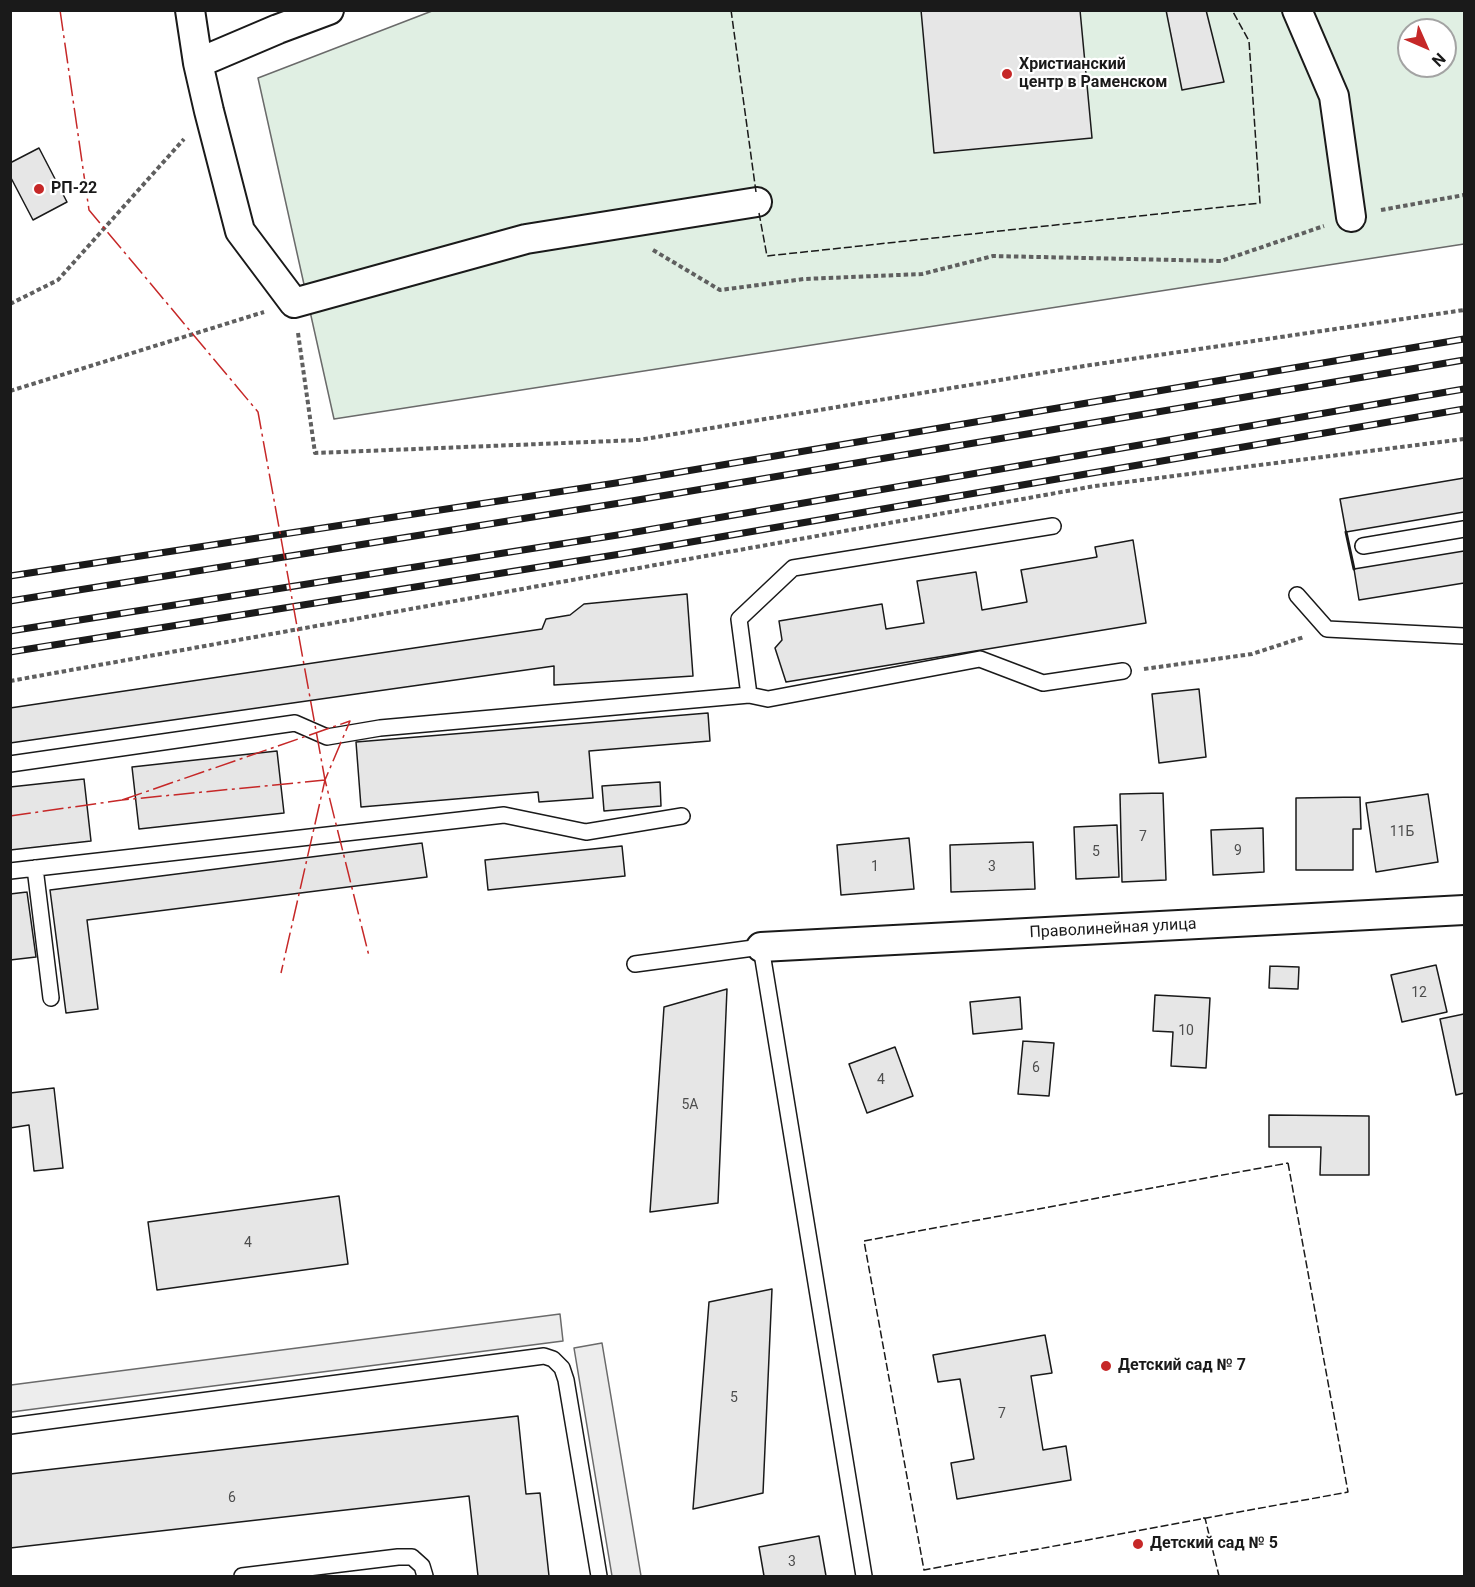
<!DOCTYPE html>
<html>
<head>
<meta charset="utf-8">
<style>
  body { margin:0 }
  #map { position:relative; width:1475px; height:1587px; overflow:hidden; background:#fff; font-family:Roboto,sans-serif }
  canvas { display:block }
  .frame { position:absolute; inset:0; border:12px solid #1a1a1a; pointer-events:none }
  .north { position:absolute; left:1397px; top:18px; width:60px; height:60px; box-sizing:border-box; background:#fff; border:2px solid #a3a3a3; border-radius:50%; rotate:135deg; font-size:16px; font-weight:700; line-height:24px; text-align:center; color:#1a1a1a }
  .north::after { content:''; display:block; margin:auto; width:21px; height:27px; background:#c62828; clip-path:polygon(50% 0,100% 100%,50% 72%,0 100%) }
</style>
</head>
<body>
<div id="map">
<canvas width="1475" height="1587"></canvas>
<div class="frame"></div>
<div class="north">N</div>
</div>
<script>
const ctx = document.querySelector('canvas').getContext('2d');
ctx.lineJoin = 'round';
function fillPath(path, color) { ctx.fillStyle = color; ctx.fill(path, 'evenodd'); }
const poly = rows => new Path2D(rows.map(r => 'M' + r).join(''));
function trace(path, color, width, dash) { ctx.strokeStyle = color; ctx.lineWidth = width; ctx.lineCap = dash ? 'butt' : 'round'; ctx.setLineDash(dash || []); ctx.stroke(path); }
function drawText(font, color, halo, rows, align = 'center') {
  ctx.font = font + ' Roboto,sans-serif'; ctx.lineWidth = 4.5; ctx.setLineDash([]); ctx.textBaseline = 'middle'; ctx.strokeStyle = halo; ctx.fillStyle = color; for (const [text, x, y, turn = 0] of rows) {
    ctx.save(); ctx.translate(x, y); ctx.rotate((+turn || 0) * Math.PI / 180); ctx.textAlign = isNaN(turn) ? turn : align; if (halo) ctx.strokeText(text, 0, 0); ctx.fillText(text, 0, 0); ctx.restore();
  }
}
const green = poly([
  [432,11,1464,11,1464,244,334,419,258,78,432,11],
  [1409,30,1445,30,1445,66,1409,66,1409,30]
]);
const parking = poly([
  [560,1314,563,1341,11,1412,11,1385,560,1314],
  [602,1343,641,1576,612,1576,574,1348,602,1343]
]);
const building = poly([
  [921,10,1080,10,1092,138,934,153,921,10],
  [1166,10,1206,10,1224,82,1182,90,1166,10],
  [39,148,67,202,33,220,10,176,10,163,39,148],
  [1464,478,1464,512,1346,532,1340,499,1464,478],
  [1133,540,1146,623,786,682,775,648,782,640,779,621,882,604,886,629,924,623,917,581,976,572,982,610,1027,602,1021,570,1097,557,1095,547,1133,540],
  [1464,551,1464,583,1359,600,1354,569,1464,551],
  [687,594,693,676,554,685,554,666,10,743,10,708,542,629,546,619,570,615,584,604,687,594],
  [1199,689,1206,757,1159,763,1152,694,1199,689],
  [708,713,710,741,589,751,593,798,539,802,538,792,361,807,356,742,708,713],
  [277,751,284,813,139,829,132,767,277,751],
  [84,779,91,841,10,850,10,787,84,779],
  [660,782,661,806,604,811,602,786,660,782],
  [1163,793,1166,880,1122,882,1120,794,1163,793],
  [1428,794,1438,862,1376,872,1366,803,1428,794],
  [1360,797,1361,829,1353,829,1353,870,1296,870,1296,798,1360,797],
  [1117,825,1119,877,1076,879,1074,827,1117,825],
  [1263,828,1264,872,1213,875,1211,830,1263,828],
  [909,838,914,889,841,895,837,845,909,838],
  [1033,842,1035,889,951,892,950,845,1033,842],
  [422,843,427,877,87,920,98,1009,66,1013,50,890,422,843],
  [622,846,625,876,488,890,485,860,622,846],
  [27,892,36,957,10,960,10,894,27,892],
  [1436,965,1447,1012,1402,1022,1391,975,1436,965],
  [1270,966,1299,967,1298,989,1269,988,1270,966],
  [727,989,718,1203,650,1212,664,1007,727,989],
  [1155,995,1210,998,1206,1068,1171,1066,1173,1032,1153,1031,1155,995],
  [1020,997,1022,1029,973,1034,970,1002,1020,997],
  [1464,1014,1464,1093,1456,1095,1440,1019,1464,1014],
  [1023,1041,1054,1043,1049,1096,1018,1094,1023,1041],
  [895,1047,913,1096,867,1113,849,1064,895,1047],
  [54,1088,63,1168,34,1171,29,1125,10,1128,10,1093,54,1088],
  [1269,1115,1369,1116,1369,1175,1320,1175,1321,1147,1269,1147,1269,1115],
  [339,1196,348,1264,157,1290,148,1222,339,1196],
  [772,1289,763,1493,693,1509,709,1302,772,1289],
  [1045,1335,1052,1373,1031,1376,1043,1450,1066,1446,1071,1480,957,1499,951,1463,974,1459,960,1379,938,1382,933,1355,1045,1335],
  [518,1416,526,1494,540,1493,549,1576,478,1576,469,1496,10,1548,10,1474,518,1416],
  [819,1536,826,1576,764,1576,759,1547,819,1536]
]);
const path = poly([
  [1381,210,1464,195],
  [653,250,720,290,804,279,922,274,993,256,1221,261,1324,226],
  [10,304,58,280,184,139],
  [298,333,315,453,639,440,1084,366,1464,310],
  [10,391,264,312],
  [1144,669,1252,654,1304,637],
  [10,681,1095,486,1464,439]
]);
const service = poly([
  [1363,546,1464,529],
  [1297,595,1327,629,1464,636],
  [749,695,739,619,793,568,1053,526],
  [10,764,295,723,327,737,380,728,749,695,768,699,980,659,1043,683,1123,671],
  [35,868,51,998],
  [10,871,504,815,586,832,682,816],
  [635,964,761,947,864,1576],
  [10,1426,544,1356,553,1359,562,1368,566,1380,599,1576],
  [242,1576,398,1557,412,1557,422,1566,425,1576]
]);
const minor = poly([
  [190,10,198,63,209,111,240,231,294,303,526,239,757,202],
  [1297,10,1334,96,1351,217],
  [198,63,278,29,329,10],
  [761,947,1464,910]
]);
const rail = poly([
  [10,576,616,483,1464,339],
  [10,601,620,503,1464,360],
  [10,631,624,534,1464,389],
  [10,652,627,553,1464,409]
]);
const fence = poly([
  [731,10,756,192],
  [759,213,767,256,1260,203,1249,41,1232,10],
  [1288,1163,1348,1492,924,1570,864,1241,1288,1163],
  [1203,1518,1205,1518,1219,1576]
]);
const wall = poly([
  [1346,532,1354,569]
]);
const power = poly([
  [60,10,89,210,258,412,325,780,369,956],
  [122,800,350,721,325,780,281,973],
  [10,816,122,800,325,780]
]);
const markers = [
  [1007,74,6,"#c62828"],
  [39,189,6,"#c62828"],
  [1106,1366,6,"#c62828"],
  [1138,1544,6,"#c62828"]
];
const numberNames = [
  ["11Б",1402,832],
  ["7",1143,837],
  ["9",1238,851],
  ["5",1096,852],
  ["1",875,867],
  ["3",992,867],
  ["12",1419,993],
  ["10",1186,1031],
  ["6",1036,1068],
  ["4",881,1080],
  ["5А",690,1105],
  ["4",248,1243],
  ["5",734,1398],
  ["7",1002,1414],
  ["6",232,1498],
  ["3",792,1562]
];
const poiNames = [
  ["Христианский",1019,65],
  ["центр в Раменском",1019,83],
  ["РП-22",51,189],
  ["Детский сад № 7",1118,1366],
  ["Детский сад № 5",1150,1544]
];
const streetNames = [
  ["Праволинейная улица",1113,929,-3]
];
fillPath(green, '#e0efe3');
trace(green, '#6a6a6a', 1.5);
fillPath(parking, '#ededed');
trace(parking, '#6a6a6a', 1.5);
fillPath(building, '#e6e6e6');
trace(building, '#1a1a1a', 1.5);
trace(service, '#1a1a1a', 18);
trace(minor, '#1a1a1a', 32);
trace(path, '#5f5f5f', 4, [4.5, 3]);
trace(service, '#fff', 15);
trace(minor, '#fff', 28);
trace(rail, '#1a1a1a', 7);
trace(rail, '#fff', 4.5, [14]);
trace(fence, '#1a1a1a', 1.5, [8, 3]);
trace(wall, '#1a1a1a', 3);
trace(power, '#c62828', 1.5, [21, 4.5, 3, 4.5]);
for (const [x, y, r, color] of markers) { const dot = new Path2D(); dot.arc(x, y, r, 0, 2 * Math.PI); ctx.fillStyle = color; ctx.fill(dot); trace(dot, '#fff', 2); }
drawText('14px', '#4d4d4d', null, numberNames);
drawText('bold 16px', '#1a1a1a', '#fff', poiNames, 'left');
drawText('16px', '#1a1a1a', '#fff', streetNames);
</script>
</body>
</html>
